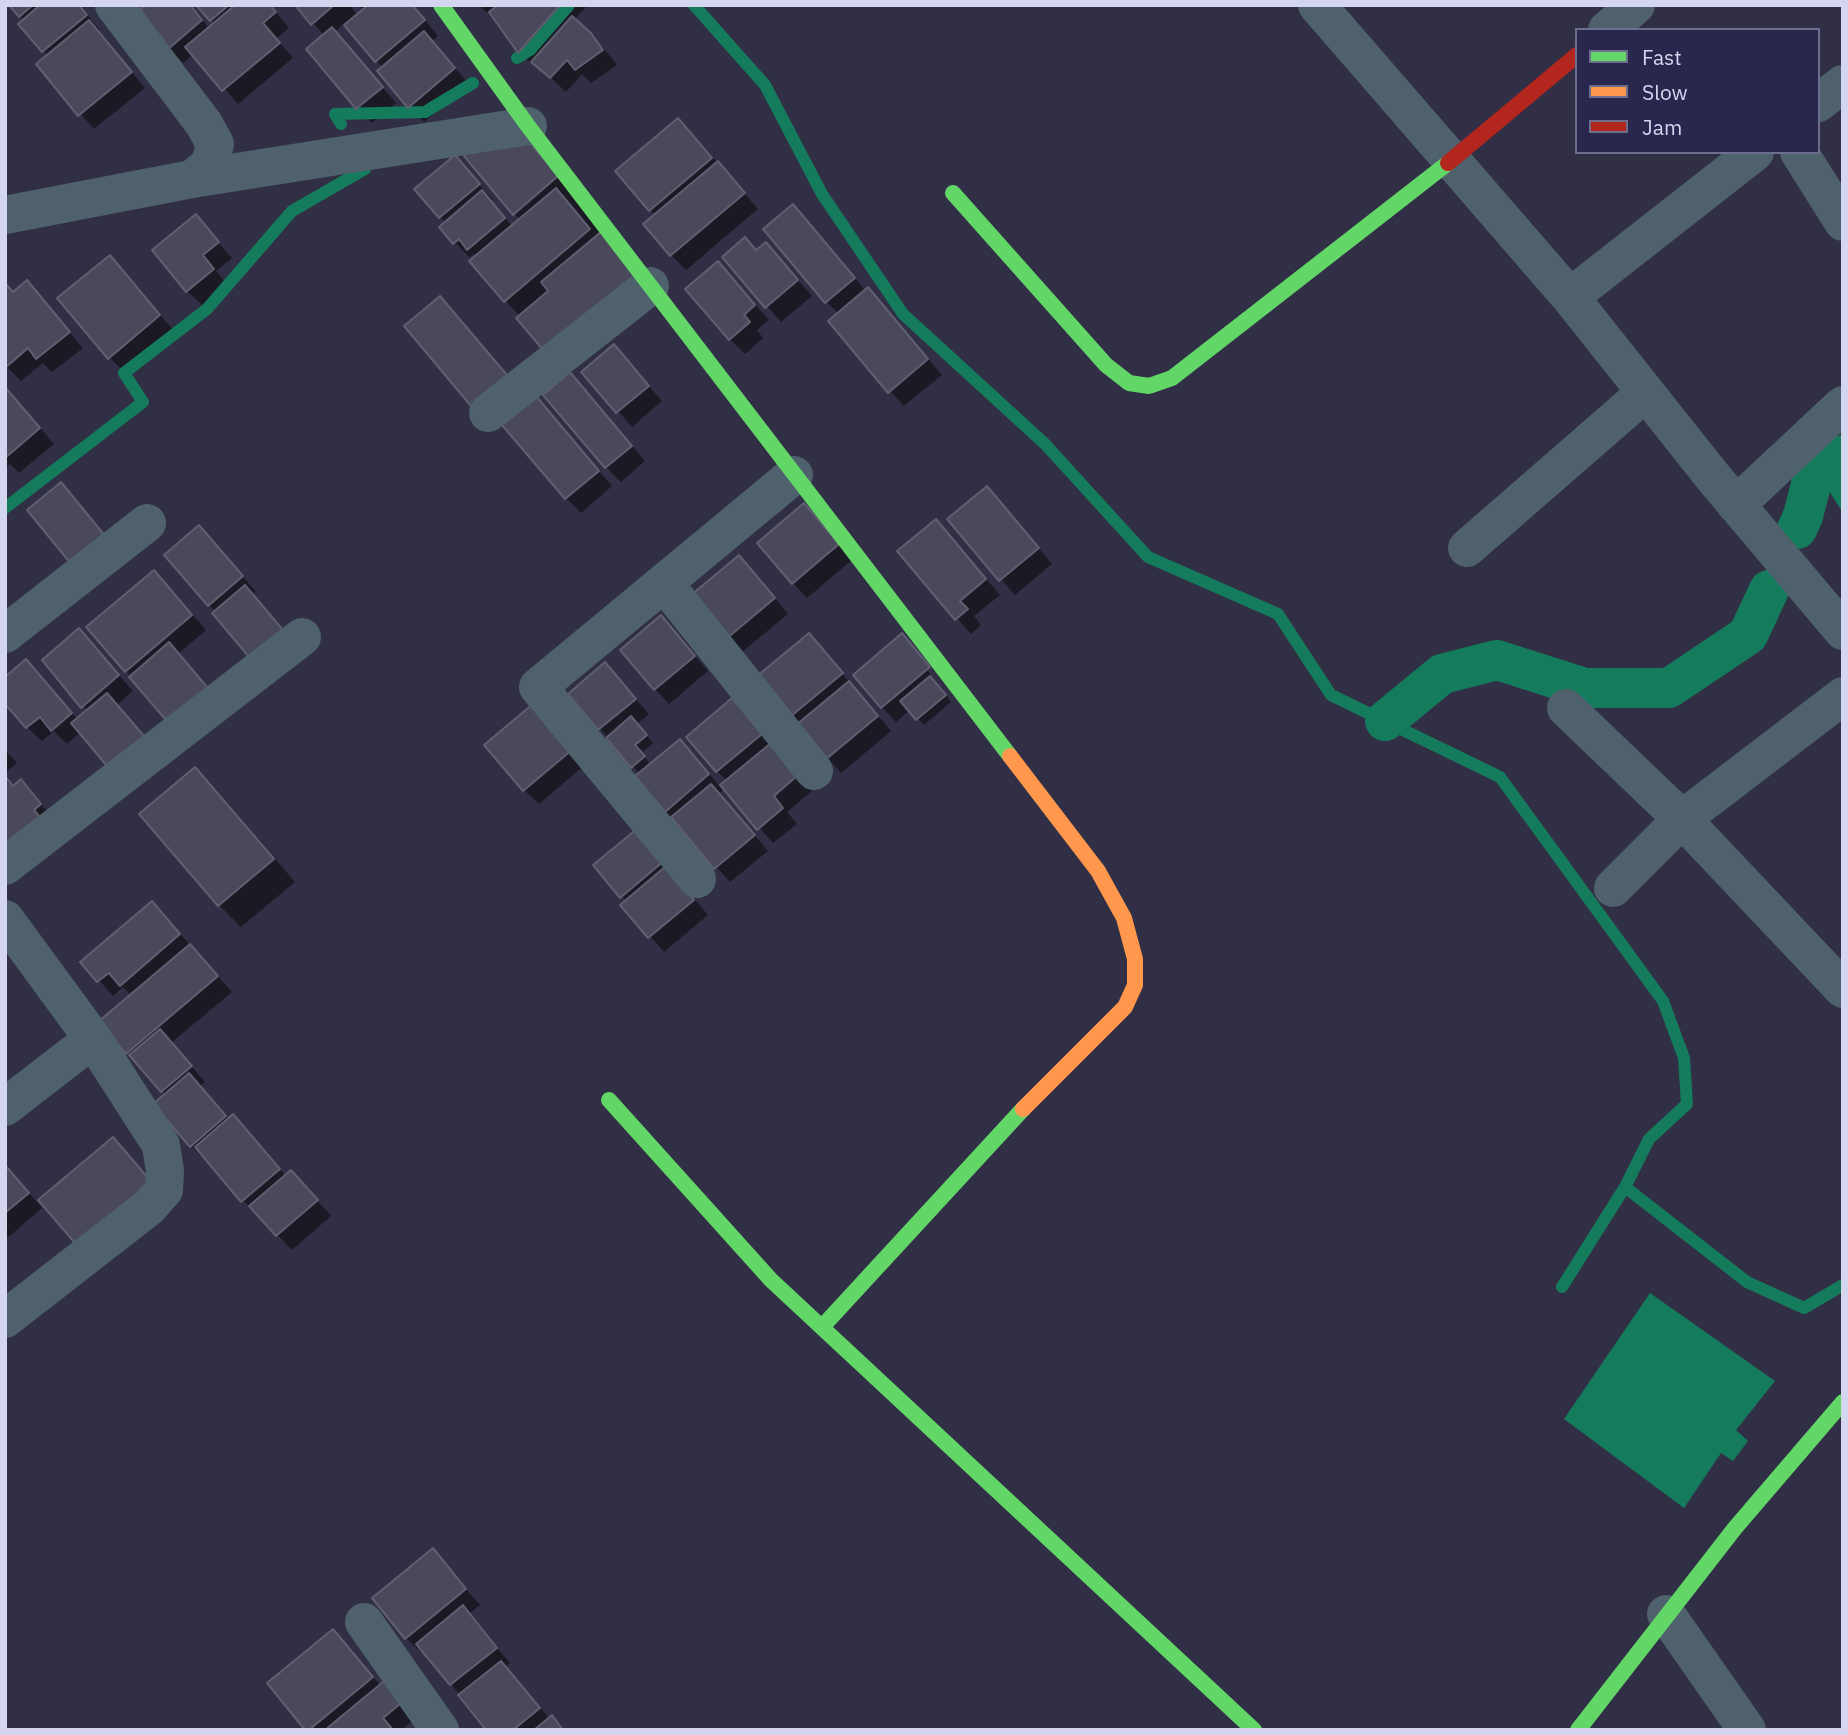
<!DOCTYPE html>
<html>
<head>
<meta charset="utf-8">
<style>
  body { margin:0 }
  #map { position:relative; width:1848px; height:1735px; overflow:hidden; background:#312f45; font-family:"IBM Plex Sans",sans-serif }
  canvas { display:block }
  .frame { position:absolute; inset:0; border:7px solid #d4d5ee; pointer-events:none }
  .legend { position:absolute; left:1575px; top:28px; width:245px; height:126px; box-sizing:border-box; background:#29274d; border:2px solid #6d6d8d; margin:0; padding:9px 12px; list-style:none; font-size:21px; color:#d4d5ee }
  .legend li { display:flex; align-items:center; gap:14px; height:35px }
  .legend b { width:35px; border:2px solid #6d6d8d }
</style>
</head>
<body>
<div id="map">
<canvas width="1848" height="1735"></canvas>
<div class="frame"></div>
<ul class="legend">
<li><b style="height:9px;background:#63d668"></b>Fast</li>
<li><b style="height:9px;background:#ff974d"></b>Slow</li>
<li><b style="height:9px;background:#b3261e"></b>Jam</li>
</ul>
</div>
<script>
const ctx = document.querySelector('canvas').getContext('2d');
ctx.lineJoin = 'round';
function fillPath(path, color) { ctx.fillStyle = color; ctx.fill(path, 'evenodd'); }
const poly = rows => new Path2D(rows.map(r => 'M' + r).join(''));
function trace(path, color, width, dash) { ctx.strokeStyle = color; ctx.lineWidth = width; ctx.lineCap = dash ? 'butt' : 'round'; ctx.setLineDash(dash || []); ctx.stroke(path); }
const water = poly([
  [1843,455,1843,513,1815,469],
  [1650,1293,1775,1381,1736,1430,1748,1441,1733,1461,1721,1453,1684,1508,1564,1419]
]);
const shadow = poly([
  [11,5,79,5,100,30,98,32,145,88,94,129,38,65,48,56,24,20],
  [190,5,210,29,215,24,199,5,270,5,289,28,276,39,293,58,238,104,194,54,183,63,168,49],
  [297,5,349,5,358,16,364,11,358,5,413,5,438,36,432,41,469,84,424,122,379,71,383,68,345,23,335,32,396,103,372,123,309,50,325,36],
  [479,5,585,5,586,7,574,20,605,50,617,65,591,83,582,74,566,92,536,64,534,66,519,52,490,11,487,13],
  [693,135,758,209,686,270,671,255,656,215,650,210],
  [526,140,616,248,521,317,505,300,477,257,474,254,469,257,441,227,446,223,417,190,455,157,493,200,491,202,513,227,521,220,514,213],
  [195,216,232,258,216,271,228,285,202,305,187,291],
  [807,221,866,291,868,289,882,304,942,375,904,406,890,391,839,314,827,302],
  [766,244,812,296,781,322,724,257,757,252],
  [110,257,174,331,124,372,109,357],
  [718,263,769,320,757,330,763,338,745,354,730,339],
  [27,283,83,348,52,372,43,363,21,381,5,365,14,294],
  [614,346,662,401,632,427,584,372],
  [570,374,645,461,621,482,606,467],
  [5,387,54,444,19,473,10,464,5,468],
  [536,399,612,486,581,513,566,498],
  [61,484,124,557,92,583],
  [1001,503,1052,564,1015,595,949,519],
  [804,506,852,560,807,598,793,583],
  [936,521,1000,595,974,616,981,625,971,634,900,552],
  [214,542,256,592,252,595,301,652,216,612,209,605],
  [154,572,206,630,178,654,226,708,132,677,126,671],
  [753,572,788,614,742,652,728,638],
  [676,633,708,671,669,704,655,689],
  [809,635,891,731,841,773,791,716],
  [902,636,951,702,924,725,910,710,896,722,882,707],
  [93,645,133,691,117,705,166,763,81,732,67,744,54,731,42,741,27,727,26,661,78,720,88,711,44,661],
  [605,665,649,714,637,724,653,743,641,753,651,765,694,756,720,787,727,781,717,771,732,701,812,791,787,812,797,824,773,843,725,788,719,794,768,851,730,882,666,811,640,774,570,694],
  [534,705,586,764,539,804,524,790],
  [5,750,17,763,5,773],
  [195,769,217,791,295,882,241,927,219,905,142,815],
  [5,777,15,787,21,782,55,820,22,867],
  [638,830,708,915,664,952,623,905,627,902,622,897],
  [166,918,232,992,171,1043,205,1082,200,1086,230,1120,233,1117,286,1176,306,1187,331,1216,292,1250,243,1200,208,1159,206,1161,191,1146,156,1104,166,1095,101,1022,132,996,123,987,113,996,83,962],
  [5,1165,42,1208,5,1240],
  [433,1551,480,1605,469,1614,510,1663,505,1667,550,1719,552,1718,564,1730,489,1730,423,1650,421,1652,406,1638],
  [333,1631,381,1686,420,1715,401,1730,308,1730]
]);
const stream = poly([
  [694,5,765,85,822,194,903,314,1045,444,1148,557,1278,614,1331,695,1500,777,1663,1001,1684,1058,1687,1104,1649,1139,1625,1187,1747,1282,1804,1308,1843,1285],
  [517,58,530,50,569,5],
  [341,124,335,114,425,112,473,83],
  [5,508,143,402,124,373,207,309,292,211,365,169],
  [1562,1287,1625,1187]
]);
const canal = poly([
  [1797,529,1803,516,1815,469,1843,455],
  [1385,721,1442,674,1497,660,1585,688,1669,688,1748,635,1769,590]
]);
const building = poly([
  [9,5,33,5,19,17,9,5],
  [40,5,79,5,87,15,42,52,18,24,40,5],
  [145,5,190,5,202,20,167,50,136,13,145,5],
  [196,5,229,5,210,21,196,5],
  [235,5,270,5,276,12,263,23,280,43,222,91,185,47,235,5],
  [295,5,334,5,311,25,295,5],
  [368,5,412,5,425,20,375,62,344,25,368,5],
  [498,5,560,5,518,53,489,12,498,5],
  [572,16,591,33,603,50,575,70,567,60,550,78,531,62,572,16],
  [89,20,132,72,78,116,36,64,89,20],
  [332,27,383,87,356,109,306,49,332,27],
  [424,31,455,68,408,108,377,71,424,31],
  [678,118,712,158,649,211,615,171,678,118],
  [485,138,526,138,558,176,513,215,464,156,485,138],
  [455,155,480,184,439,218,414,189,455,155],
  [718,161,745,193,670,256,643,224,718,161],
  [556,188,590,229,504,302,469,261,556,188],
  [482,190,505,218,467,250,459,239,453,244,439,227,482,190],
  [793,204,855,278,825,303,763,229,793,204],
  [196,214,219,242,203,255,214,269,186,292,152,250,196,214],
  [602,231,637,273,544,351,516,318,548,291,541,282,602,231],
  [745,237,756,250,766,242,798,280,765,308,722,257,745,237],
  [110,255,160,315,108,359,57,298,110,255],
  [718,261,755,305,744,315,750,322,729,340,685,289,718,261],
  [27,280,70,332,36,359,28,348,5,368,5,283,13,292,27,280],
  [868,287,928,359,888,393,828,321,868,287],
  [440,296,507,375,471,406,404,326,440,296],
  [614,344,649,386,616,413,581,372,614,344],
  [570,372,632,446,605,468,543,395,570,372],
  [5,387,40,428,5,458,5,387],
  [536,396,599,471,565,499,502,425,536,396],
  [61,482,110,542,76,570,27,510,61,482],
  [987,486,1039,548,999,581,947,519,987,486],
  [804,503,839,544,792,584,757,543,804,503],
  [936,519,986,579,960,601,968,609,955,620,897,551,936,519],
  [199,525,243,576,208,606,164,555,199,525],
  [739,555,775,598,726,639,690,596,739,555],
  [154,570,192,615,125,672,86,627,154,570],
  [245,585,288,636,255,664,212,613,245,585],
  [661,615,695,656,654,690,620,650,661,615],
  [79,628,119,675,81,708,42,660,79,628],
  [809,633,843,673,790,717,756,677,809,633],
  [902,633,930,667,881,708,853,675,902,633],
  [169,642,212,693,172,727,129,677,169,642],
  [26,659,72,713,51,731,40,717,26,728,5,704,5,677,26,659],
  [605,662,636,699,598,730,568,694,605,662],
  [930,676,946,695,916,720,900,701,930,676],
  [849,681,878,716,825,760,796,725,849,681],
  [107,693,144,736,107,766,71,723,107,693],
  [732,698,762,734,716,772,686,737,732,698],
  [534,703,573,749,523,791,484,745,534,703],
  [631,716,647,735,635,745,645,756,631,768,606,738,631,716],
  [680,739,709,774,665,812,635,776,680,739],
  [771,743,798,775,774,796,783,808,757,830,720,785,771,743],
  [195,767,274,859,218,906,139,814,195,767],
  [5,776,13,786,21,779,41,804,34,810,44,822,5,853,5,776],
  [711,784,755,835,714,869,671,817,711,784],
  [638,828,665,860,620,898,593,865,638,828],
  [666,866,694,900,648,938,620,905,666,866],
  [152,901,180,934,120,986,109,973,97,982,80,962,152,901],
  [190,944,218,976,126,1054,98,1022,190,944],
  [160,1029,192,1066,161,1092,129,1055,160,1029],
  [189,1073,226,1116,190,1147,153,1104,189,1073],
  [233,1114,280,1169,241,1202,195,1147,233,1114],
  [113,1137,155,1186,81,1250,38,1200,113,1137],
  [5,1165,29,1193,5,1213,5,1165],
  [291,1170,318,1200,276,1236,249,1206,291,1170],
  [433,1548,466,1589,405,1639,372,1598,433,1548],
  [463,1605,497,1648,450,1685,416,1644,463,1605],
  [333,1629,373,1677,309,1730,305,1730,267,1683,333,1629],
  [501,1661,540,1708,513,1730,486,1730,458,1695,501,1661],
  [389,1677,406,1699,383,1718,393,1730,325,1730,389,1677],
  [552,1715,563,1730,534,1730,552,1715]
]);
const street = poly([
  [1317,5,1570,297,1713,477,1843,631],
  [1607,30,1636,5],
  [1818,103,1843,84],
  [1799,152,1843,222],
  [192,179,528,126],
  [5,215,192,179,210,164,215,144,204,124,114,5],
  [1570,297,1755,152],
  [488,413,650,286],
  [1736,505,1843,405],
  [1467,548,1645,393],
  [664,583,814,771],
  [5,634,147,523],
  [1566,708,1682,819,1843,989],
  [5,866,302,637],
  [697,879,538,687,794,475],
  [1613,888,1682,819,1843,696],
  [5,919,93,1039,161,1145,165,1171,164,1190,149,1207,5,1319],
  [5,1107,93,1039],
  [1666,1614,1747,1730],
  [364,1622,440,1730]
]);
const fast = poly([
  [441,5,528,126,1010,756],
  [953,193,1106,365,1129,383,1149,386,1172,378,1448,163],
  [609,1100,771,1280,1254,1730],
  [822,1327,1023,1109],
  [1578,1730,1735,1528,1843,1402]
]);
const slow = poly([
  [1010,756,1098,871,1124,918,1135,959,1135,985,1125,1007,1023,1109]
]);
const jam = poly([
  [1448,163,1577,55]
]);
fillPath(water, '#147c5c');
fillPath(shadow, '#0007');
trace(stream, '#147c5c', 12);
trace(canal, '#147c5c', 40);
fillPath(building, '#4a495c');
trace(building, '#605f71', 2);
trace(street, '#4e616c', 38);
trace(fast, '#63d668', 16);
trace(slow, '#ff974d', 16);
trace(jam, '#b3261e', 16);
</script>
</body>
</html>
